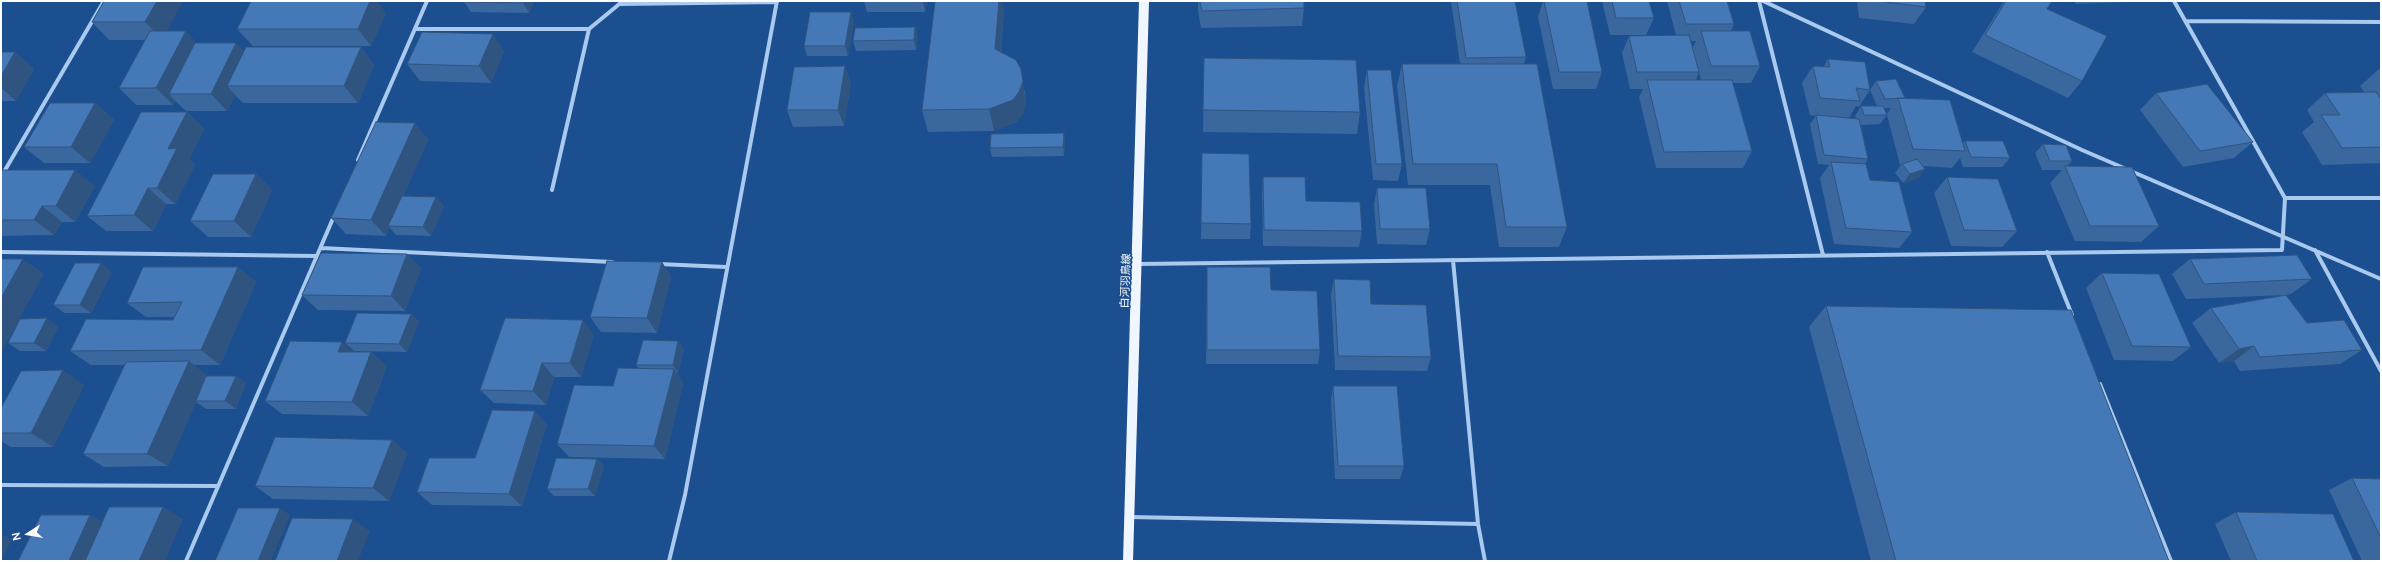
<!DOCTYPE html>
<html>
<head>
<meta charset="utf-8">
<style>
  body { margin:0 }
  #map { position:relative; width:2382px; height:562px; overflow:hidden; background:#1b4f8f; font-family:Manrope,sans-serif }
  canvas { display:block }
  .frame { position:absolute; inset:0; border:2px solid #fff; pointer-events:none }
  .north { position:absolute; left:8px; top:514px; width:40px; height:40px; -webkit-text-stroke:3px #1b4f8f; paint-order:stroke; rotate:258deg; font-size:11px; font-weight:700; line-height:16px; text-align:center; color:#fff }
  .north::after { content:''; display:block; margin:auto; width:14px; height:18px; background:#fff; clip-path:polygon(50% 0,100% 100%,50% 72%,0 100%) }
</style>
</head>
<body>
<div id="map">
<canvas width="2382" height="562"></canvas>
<div class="frame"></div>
<div class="north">N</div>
</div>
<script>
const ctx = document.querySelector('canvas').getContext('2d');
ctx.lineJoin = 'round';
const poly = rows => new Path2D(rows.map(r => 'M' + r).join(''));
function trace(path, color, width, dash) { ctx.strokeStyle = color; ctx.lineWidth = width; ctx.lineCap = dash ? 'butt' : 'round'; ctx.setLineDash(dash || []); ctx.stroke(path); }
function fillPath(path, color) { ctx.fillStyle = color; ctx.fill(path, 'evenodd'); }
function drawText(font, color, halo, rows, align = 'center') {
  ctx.font = font + ' Manrope,"Noto Sans JP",sans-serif'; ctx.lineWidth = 3.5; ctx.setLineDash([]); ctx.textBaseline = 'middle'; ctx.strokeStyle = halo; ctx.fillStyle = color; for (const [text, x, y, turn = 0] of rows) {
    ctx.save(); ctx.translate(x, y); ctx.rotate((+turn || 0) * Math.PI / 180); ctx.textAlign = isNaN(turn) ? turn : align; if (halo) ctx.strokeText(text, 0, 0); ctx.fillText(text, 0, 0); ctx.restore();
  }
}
const street = poly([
  [1759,1,1823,255],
  [1763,1,2082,150,2381,279],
  [620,4,777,2],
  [2186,21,2381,22],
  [415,29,589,29],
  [358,160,427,1],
  [1,177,104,1],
  [552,190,589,29,623,1],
  [2285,198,2381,198],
  [321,248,612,262],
  [2315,250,2381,371],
  [1,252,317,256],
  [2047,252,2072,315],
  [1453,260,1478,524,1485,561],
  [659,264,726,267],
  [1138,264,2282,250,2285,198,2174,1],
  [2100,384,2171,561],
  [1,485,218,486],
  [1130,517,1478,524],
  [186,561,334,216],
  [669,561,685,495,777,1]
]);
const primary = poly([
  [1128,561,1144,1]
]);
const wall = poly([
  [104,1,183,1,166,31,197,43,236,43,244,52,361,47,374,65,358,103,243,103,235,95,227,111,186,111,175,101,173,105,136,105,119,88,145,40,109,40,92,22],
  [465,1,534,1,529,13,471,12,464,2],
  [864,1,927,1,925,12,867,12],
  [1198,1,1304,1,1304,8,1302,26,1201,28,1198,11],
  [1451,1,1515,1,1526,57,1524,64,1567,227,1559,247,1499,247,1490,185,1408,185,1397,86,1402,64,1460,64],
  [1543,1,1587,1,1602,72,1596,89,1553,89,1538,17],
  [1602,1,1649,1,1654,18,1646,35,1610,35],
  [1667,1,1727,1,1734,24,1731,31,1760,66,1751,83,1733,83,1752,151,1743,168,1656,168,1639,97,1643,89,1630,89,1622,53,1629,36,1676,35],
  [1691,41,1696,41,1693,48],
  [1699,72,1701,80,1696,80],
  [1857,1,1925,1,1926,7,1914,24,1859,18],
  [2004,1,2052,1,2047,9,2082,81,2068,98,1972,52],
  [2074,1,2128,1,2128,2,2076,4],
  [1004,9,1001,52,1025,91,1026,102,1023,114,1016,122,994,131,928,132,922,110],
  [851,12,854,22,848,56,807,56,804,46],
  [386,13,371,46,253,46,237,29],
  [915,27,918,37,916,50,856,51,853,41],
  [504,51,491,83,420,81,407,64],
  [1,52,15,52,34,69,16,101,1,101],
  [1204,58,1360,112,1357,134,1203,132],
  [1828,59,1870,90,1859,107,1856,106,1849,118,1856,118,1855,116,1861,106,1877,106,1870,90,1876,81,1905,98,1963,143,1965,141,2010,158,2002,167,1963,167,1960,158,1952,168,1923,166,1925,169,1918,178,1903,183,1895,173,1901,165,1900,165,1887,115,1880,124,1861,125,1868,159,1865,164,1870,180,1912,232,1899,248,1834,244,1820,178,1829,165,1818,164,1810,124,1816,116,1810,115,1802,83,1813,66,1824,66],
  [1884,108,1891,108,1887,114],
  [845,66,851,83,844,126,793,127,787,110],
  [2379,69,2381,69,2381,163,2322,165,2302,132,2314,122,2307,110,2325,93,2364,92,2360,86],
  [1367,70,1402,164,1398,181,1373,180,1364,88],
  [2156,93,2253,142,2234,158,2183,167,2140,110],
  [95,103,114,120,90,163,44,163,24,147],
  [187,112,204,129,189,159,195,165,175,204,166,204,153,231,106,231,87,216],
  [415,123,428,140,403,196,436,197,444,206,431,236,396,235,389,227,386,236,346,234,331,218],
  [1064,133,1065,142,1064,156,992,157,990,148],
  [2043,144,2072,161,2067,166,2159,226,2141,242,2075,241,2050,183,2062,170,2042,170,2035,153],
  [1202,153,1251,224,1250,239,1201,239],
  [1,170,95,186,75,222,62,222,54,235,1,236],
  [256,174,272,190,251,237,208,237,190,221],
  [1263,177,1306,201,1362,231,1359,247,1263,246,1262,193],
  [1947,177,2017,231,2002,247,1951,246,1934,193],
  [1377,188,1430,229,1426,245,1377,244,1374,204],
  [407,254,421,269,405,311,318,310,302,295],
  [2190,259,2312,279,2291,294,2286,295,2307,323,2362,350,2340,364,2240,371,2234,361,2219,363,2192,323,2211,308,2285,295,2186,299,2172,274],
  [662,262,671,277,657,333,601,332,590,317],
  [238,267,256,282,220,365,193,365,207,376,236,376,246,383,236,409,206,409,196,402,168,466,104,467,83,454,125,365,91,365,70,351,173,320,174,317,146,317,127,303],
  [112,272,91,313,65,313,53,305],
  [2102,273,2191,347,2173,361,2114,360,2086,288],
  [1334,279,1371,304,1431,357,1427,371,1335,370,1331,294],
  [1207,282,1271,290,1320,350,1318,364,1206,364],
  [1826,306,2169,561,1871,561,1809,327],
  [411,314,419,322,407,352,354,351,345,343],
  [58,327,46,351,20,351,8,343],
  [594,334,581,377,554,377,546,405,494,403,480,390],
  [678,341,684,349,678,373,677,373,683,383,665,459,569,457,557,444,613,386,639,369,636,365],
  [342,342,353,352,371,352,387,366,368,416,282,414,265,401],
  [84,385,53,447,11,447,1,441,1,408],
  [1333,386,1404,466,1400,479,1335,479,1331,400],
  [547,424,522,506,432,505,417,492,475,458],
  [392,440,407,453,389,501,273,499,255,486],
  [597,459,604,466,595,496,554,496,547,489],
  [2352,478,2381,479,2381,561,2362,561,2329,490],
  [2236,512,2354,561,2231,561,2215,524]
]);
const shadedWall = poly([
  [157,1,183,1,162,39,145,22],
  [370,1,377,1,386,13,371,46,358,29],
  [524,1,534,1,529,13,523,3],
  [923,1,927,1,925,12],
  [999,1,1002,1,1004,9,999,71,995,49],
  [851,12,854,22,848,56,845,46],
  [915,27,918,37,916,50,914,40],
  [186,31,202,49,169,94,175,101,173,105,156,88],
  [493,34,504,51,491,83,479,66],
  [236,43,251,61,227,86,235,95,227,111,211,94],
  [361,47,374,65,358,103,344,86],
  [15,52,34,69,16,101,1,88,1,76],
  [845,66,851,83,844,126,838,110],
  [1021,69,1026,102,1023,114,1016,122,994,131,989,109],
  [95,103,114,120,90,163,71,147],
  [187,112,204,129,189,159,195,165,175,204,157,188,168,149],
  [415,123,428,140,390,226,388,226,389,227,386,236,371,220],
  [1064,133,1065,142,1064,156,1063,147],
  [1925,169,1918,178,1903,183,1910,174],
  [75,170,95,186,75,222,56,206],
  [256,174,272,190,251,237,234,221],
  [148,188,166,204,153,231,134,215],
  [436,197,444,206,431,236,423,227],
  [42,206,62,222,54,235,34,220],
  [407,254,421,269,405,311,391,296],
  [23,259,44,274,1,353,1,298],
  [662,262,671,277,657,333,647,318],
  [101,263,112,272,91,313,80,305],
  [238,267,256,282,220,365,201,350],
  [411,314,419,322,407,352,399,344],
  [47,318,58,327,46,351,34,343],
  [583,320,594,334,581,377,570,363],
  [678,341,684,349,678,373,673,365],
  [342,342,358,356,338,352],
  [2254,346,2234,361,2219,363,2239,349],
  [371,352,387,366,368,416,352,402],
  [189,361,208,376,168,466,147,454],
  [542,363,554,377,546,405,533,391],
  [674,369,683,383,665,459,654,446],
  [63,370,84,385,53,447,31,433],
  [236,376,246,383,236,409,225,401],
  [535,411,547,424,522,506,509,494],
  [392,440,407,453,389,501,373,488],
  [597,459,604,466,595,496,588,489],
  [163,507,183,519,165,561,139,561],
  [280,508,290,515,271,561,258,561],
  [90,515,113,527,97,561,69,561],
  [353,519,370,531,358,561,337,561],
  [1,534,12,539,1,561]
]);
const building = poly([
  [104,1,157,1,145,22,92,22,104,1],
  [251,1,370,1,358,29,237,29,251,1],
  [465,1,524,1,523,3,464,2,465,1],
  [935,1,999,1,995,49,1016,60,1021,69,1023,81,1019,92,1013,100,989,109,922,110,935,1],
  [1200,1,1304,1,1304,8,1202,11,1200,1],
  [1457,1,1515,1,1526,57,1466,58,1457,1],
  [1544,1,1587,1,1602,72,1559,72,1544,1],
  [1612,1,1649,1,1654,18,1616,18,1612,1],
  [1679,1,1727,1,1734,24,1686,24,1679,1],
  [1878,1,1925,1,1926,7,1878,1],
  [2006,1,2052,1,2047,9,2107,36,2082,81,1985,35,2006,1],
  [810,12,851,12,845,46,804,46,810,12],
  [915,27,914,40,853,41,855,28,915,27],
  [150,31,186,31,156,88,119,88,150,31],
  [1701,31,1750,31,1760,66,1711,66,1701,31],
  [422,32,493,34,479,66,407,64,422,32],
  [1689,35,1699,72,1637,72,1629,36,1689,35],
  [195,43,236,43,211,94,169,94,195,43],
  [246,47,361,47,344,86,227,86,246,47],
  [1,52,15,52,1,76,1,52],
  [1204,58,1356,60,1360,112,1203,110,1204,58],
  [1828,59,1865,62,1870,90,1856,88,1860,101,1820,98,1813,66,1830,67,1828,59],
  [1402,64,1537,64,1567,227,1506,227,1497,164,1413,164,1402,64],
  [845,66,838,110,787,110,794,67,845,66],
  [1367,70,1391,70,1402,164,1376,164,1367,70],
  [1896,79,1905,98,1885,99,1876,81,1896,79],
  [1647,80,1732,80,1752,151,1664,152,1647,80],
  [2207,84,2253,142,2200,151,2156,93,2207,84],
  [2376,92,2381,99,2381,147,2342,148,2321,115,2340,115,2325,93,2376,92],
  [1898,98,1950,100,1965,151,1913,149,1898,98],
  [50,103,95,103,71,147,24,147,50,103],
  [1861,106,1883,106,1887,115,1864,115,1861,106],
  [141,112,187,112,168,149,177,148,157,188,148,188,134,215,87,216,141,112],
  [1816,115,1859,119,1868,159,1824,155,1816,115],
  [376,122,415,123,371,220,331,218,376,122],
  [1064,133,1063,147,990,148,991,134,1064,133],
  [1965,141,2003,141,2010,158,1971,157,1965,141],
  [2043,144,2066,145,2072,161,2050,161,2043,144],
  [1202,153,1249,154,1251,224,1201,223,1202,153],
  [1917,159,1925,169,1910,174,1902,164,1917,159],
  [1831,162,1866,164,1870,180,1899,182,1912,232,1846,228,1831,162],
  [2065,166,2132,167,2159,226,2090,226,2065,166],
  [1,170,75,170,56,206,42,206,34,220,1,220,1,170],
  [213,174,256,174,234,221,190,221,213,174],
  [1263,177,1305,177,1306,201,1360,202,1362,231,1264,230,1263,177],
  [1947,177,1998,179,2017,231,1964,230,1947,177],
  [1377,188,1426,188,1430,229,1380,229,1377,188],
  [402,196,436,197,423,227,388,226,402,196],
  [321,253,407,254,391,296,302,295,321,253],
  [2297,255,2312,279,2204,284,2190,259,2297,255],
  [1,259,23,259,1,298,1,259],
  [607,261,662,262,647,318,590,317,607,261],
  [75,263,101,263,80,305,53,305,75,263],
  [143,267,238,267,201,350,70,351,86,319,173,320,182,302,127,303,143,267],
  [1207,267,1270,267,1271,290,1317,291,1320,350,1207,350,1207,267],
  [2102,273,2159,274,2191,347,2132,346,2102,273],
  [1334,279,1370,280,1371,304,1426,305,1431,357,1338,356,1334,279],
  [2286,295,2307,323,2344,320,2362,350,2260,357,2254,346,2239,349,2211,308,2286,295],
  [1826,306,2071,310,2169,561,1896,561,1826,306],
  [357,313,411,314,399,344,345,343,357,313],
  [47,318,34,343,8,343,20,319,47,318],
  [505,318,583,320,570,363,542,363,533,391,480,390,505,318],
  [643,340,678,341,673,365,636,365,643,340],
  [290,341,342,342,338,352,371,352,352,402,265,401,290,341],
  [189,361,147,454,83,454,126,362,189,361],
  [618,368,674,369,654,446,557,444,574,385,613,386,618,368],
  [63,370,31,433,1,433,1,408,21,371,63,370],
  [206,376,236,376,225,401,196,401,206,376],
  [1333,386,1397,386,1404,466,1338,466,1333,386],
  [492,410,535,411,509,494,417,492,429,458,475,458,492,410],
  [275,437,392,440,373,488,255,486,275,437],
  [556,458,597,459,588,489,547,489,556,458],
  [2352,478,2381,479,2381,538,2352,478],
  [109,507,163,507,139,561,85,561,109,507],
  [238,508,280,508,258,561,215,561,238,508],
  [2236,512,2333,514,2354,561,2257,561,2236,512],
  [41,515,90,515,69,561,18,561,41,515],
  [292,518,353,519,337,561,275,561,292,518]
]);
const streetNames = [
  ["白河羽鳥線",1126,281,-88]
];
trace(street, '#a9c9ee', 4);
trace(primary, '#f0f6ff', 10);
fillPath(wall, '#3a679d');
fillPath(shadedWall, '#305480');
fillPath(building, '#4478b7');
trace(building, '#305480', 1);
drawText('11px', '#fff', '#1b4f8f', streetNames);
</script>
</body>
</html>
